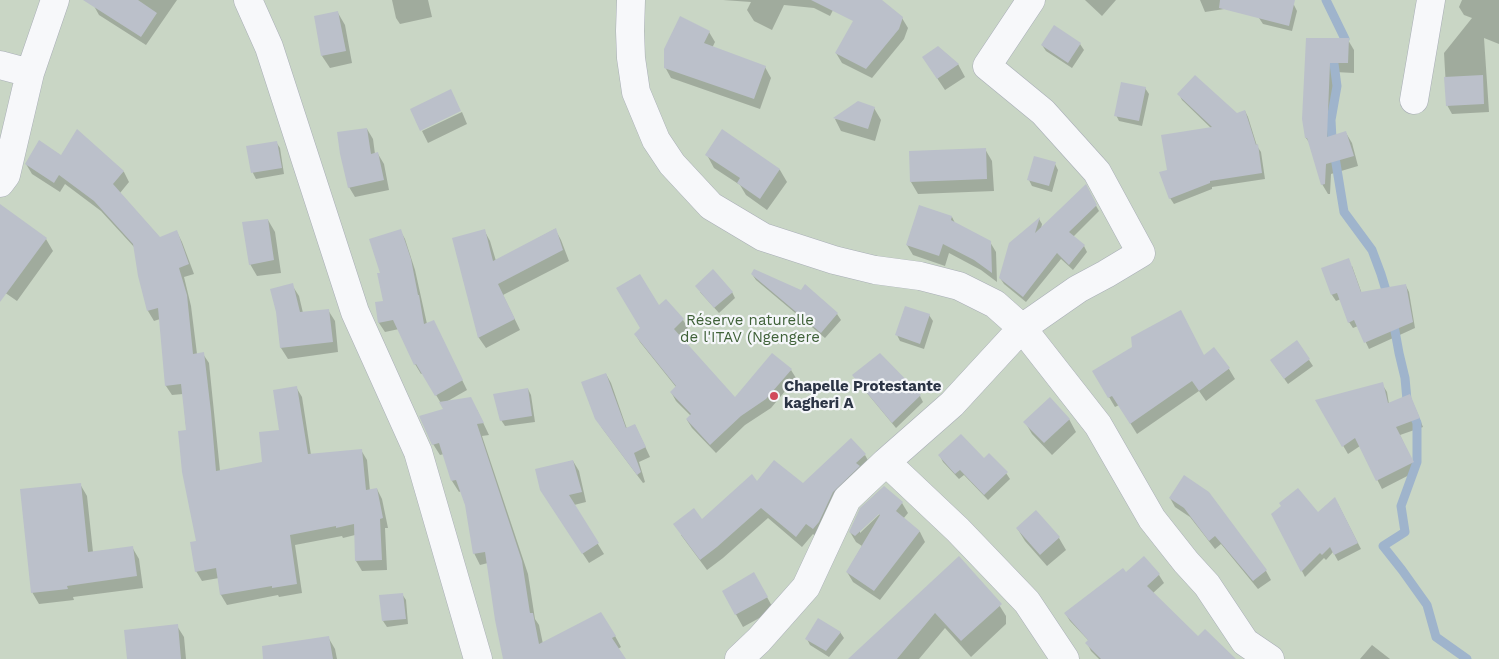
<!DOCTYPE html>
<html>
<head>
<meta charset="utf-8">
<style>
  body { margin:0 }
  canvas { display:block; background:#e4e7ec }
</style>
</head>
<body>
<canvas width="1499" height="659"></canvas>
<script>
const ctx = document.querySelector('canvas').getContext('2d');
ctx.lineJoin = 'round';
function fillPath(path, color) { ctx.fillStyle = color; ctx.fill(path, 'evenodd'); }
const poly = rows => new Path2D(rows.map(r => 'M' + r).join(''));
function trace(path, color, width, dash) { ctx.strokeStyle = color; ctx.lineWidth = width; ctx.lineCap = dash ? 'butt' : 'round'; ctx.setLineDash(dash || []); ctx.stroke(path); }
function drawText(font, color, halo, rows, align = 'center') {
  ctx.font = font + ' "Work Sans",sans-serif'; ctx.lineWidth = 4.5; ctx.setLineDash([]); ctx.textBaseline = 'middle'; ctx.strokeStyle = halo; ctx.fillStyle = color; for (const [text, x, y, turn = 0] of rows) {
    ctx.save(); ctx.translate(x, y); ctx.rotate((+turn || 0) * Math.PI / 180); ctx.textAlign = isNaN(turn) ? turn : align; if (halo) ctx.strokeText(text, 0, 0); ctx.fillText(text, 0, 0); ctx.restore();
  }
}
const green = poly([
  [0,0,1499,0,1499,659,0,659]
]);
const shadow = poly([
  [98,0,177,0,146,45,99,15,94,6],
  [392,0,428,0,432,17,400,24,396,18],
  [723,0,838,0,830,16,814,8,784,5,772,30,754,21,747,10,751,2],
  [872,0,880,0,902,18,908,28,904,39,872,78,842,63,836,53],
  [1085,0,1116,0,1102,16],
  [1200,0,1281,0,1294,5,1297,11,1292,31,1263,24,1259,18,1263,3,1205,12],
  [1462,0,1499,0,1499,44,1484,38,1489,112,1452,114,1447,105,1444,53,1472,18,1464,15,1459,7],
  [338,13,345,25,352,63,330,68,322,56],
  [709,32,715,42,712,48,765,67,771,78,760,109,671,78,665,67],
  [1307,39,1348,40,1354,50,1354,73,1335,72,1332,137,1346,133,1352,143,1358,166,1331,174,1330,194,1328,194,1322,184,1311,145,1306,138],
  [1080,44,1084,50,1072,68,1046,51,1042,45],
  [938,47,958,64,965,77,945,90,931,69],
  [1145,88,1149,94,1142,126,1119,121,1116,115],
  [1179,94,1236,114,1245,111,1248,117,1257,146,1261,152,1265,179,1212,187,1212,189,1174,204,1170,198,1168,171,1212,129,1182,100],
  [858,102,874,108,881,120,875,141,841,131,835,119],
  [462,112,467,124,428,143,422,131],
  [367,129,373,139,375,154,378,154,384,164,389,190,355,197,349,187],
  [78,131,124,172,129,182,120,193,160,238,177,232,182,242,194,274,184,277,191,306,197,354,203,354,209,363,220,471,264,463,281,431,296,387,302,397,311,455,361,450,367,460,370,491,377,489,382,499,388,528,385,528,387,570,362,571,356,561,355,535,343,538,342,536,295,545,302,593,279,597,278,595,227,605,221,595,219,578,202,581,196,571,197,542,183,394,172,395,166,386,160,319,154,321,148,311,139,276,135,248,101,211,65,184,60,192,32,174,26,164,62,157],
  [723,131,780,170,787,182,767,210,746,195,740,185,714,168,707,155],
  [276,142,280,148,284,174,256,179,253,173,248,147],
  [985,149,992,161,994,191,918,194,911,182,910,152],
  [1055,164,1058,170,1052,192,1032,186,1029,180],
  [1085,186,1099,211,1073,237,1084,246,1087,252,1073,270,1061,259,1026,302,1004,284,1000,278,1010,244,1039,219,1042,224,1041,229],
  [952,217,955,223,990,242,996,252,997,282,981,270,949,253,945,266,913,255,907,245],
  [268,220,275,232,281,273,257,276,250,264],
  [0,221,46,239,53,251,17,301,4,292,0,298],
  [555,229,561,240,569,261,503,295,520,330,486,348,479,338,453,239,484,230,490,241,496,261],
  [400,230,405,239,415,270,427,324,438,331,467,390,446,402,477,410,489,435,482,436,528,574,535,619,539,625,543,644,615,636,621,647,618,649,625,659,508,659,488,563,480,565,474,553,466,505,461,491,459,492,452,481,444,454,440,455,433,444,445,410,423,373,421,374,415,364,399,329,385,332,379,323,384,302,382,274],
  [1352,266,1362,294,1406,286,1409,292,1415,328,1369,349,1358,326,1353,328,1349,322,1341,299,1336,301,1332,295,1323,269],
  [752,274,801,291,805,286,837,314,841,320,825,338,756,280],
  [292,285,299,296,303,313,328,310,335,321,338,352,288,359,281,348],
  [700,292,732,292,735,298,719,313],
  [666,301,683,320,688,328,679,336,735,399,791,370,796,378,771,408,745,425,716,453,692,428,687,420,691,416,676,401,671,392,676,387,640,342,635,334],
  [929,315,933,321,924,349,900,341,897,335],
  [1204,356,1229,369,1235,379,1206,401,1199,391,1137,434,1119,405,1115,407,1100,382],
  [1309,360,1313,366,1288,384,1275,366],
  [606,374,611,383,627,429,635,425,650,457,639,462,645,482,643,483,602,428,596,418],
  [854,375,920,396,923,402,896,428,857,381],
  [1382,384,1387,392,1389,404,1410,396,1423,427,1400,435,1417,471,1382,489,1360,446,1348,454,1317,401],
  [528,389,531,395,535,422,505,426,501,420],
  [1069,419,1076,432,1052,455,1032,434,1025,422],
  [865,455,871,466,819,539,813,534,802,547,768,518,723,558,707,570,681,535,757,483,803,485],
  [940,456,984,460,1006,473,1010,479,988,500,964,475,959,479,943,462],
  [573,461,579,471,586,502,574,505,604,554,589,563,548,501],
  [1185,477,1266,571,1271,580,1258,589,1221,544,1215,549,1190,517,1175,507,1170,498],
  [80,484,87,496,93,552,132,547,139,559,143,588,73,597,74,600,39,604,32,592],
  [884,487,902,503,908,513,903,519,920,532,925,542,880,600,853,582,847,572,862,546,856,542,850,532],
  [882,509,884,510,860,533,860,530],
  [1338,504,1361,549,1338,561,1333,552,1326,560,1324,558,1305,577,1273,514,1318,514],
  [1017,528,1059,538,1066,550,1047,566,1025,541],
  [959,558,996,600,1006,616,1006,624,971,657,945,628,919,659,866,659],
  [1143,558,1159,575,1164,583,1153,593,1171,659,1099,659,1091,651,1087,643,1089,641,1070,621,1065,613,1126,574],
  [761,586,774,610,743,627,723,591],
  [402,594,406,600,408,624,387,627,383,621],
  [177,626,184,637,186,659,129,659],
  [840,632,844,638,829,657,810,645,807,639],
  [328,637,335,649,337,659,290,659],
  [1372,645,1390,659,1360,659]
]);
const stream = poly([
  [1326,0,1345,39,1333,56,1337,86,1331,120,1332,139,1344,212,1372,250,1381,274,1388,297],
  [1393,320,1399,353,1405,378,1407,400,1417,423,1417,462,1401,506,1405,532,1383,546,1402,570,1427,605,1436,637,1467,659]
]);
const building = poly([
  [83,0,138,0,157,13,141,37],
  [811,0,882,0,903,17,899,29,866,69,835,53,853,21],
  [1220,0,1295,0,1289,26,1219,8],
  [338,11,346,51,321,56,314,16],
  [680,16,710,31,704,43,766,66,754,99,664,68,664,49],
  [1054,25,1081,43,1068,63,1041,45],
  [1306,38,1349,38,1348,63,1330,63,1327,137,1346,131,1354,156,1326,164,1325,184,1321,185,1307,138,1305,138,1302,119],
  [938,46,959,64,937,79,922,57],
  [1195,75,1237,113,1245,110,1256,145,1258,144,1262,173,1210,181,1210,183,1169,199,1159,172,1167,170,1161,135,1212,127,1177,94],
  [1483,75,1484,104,1446,106,1444,77],
  [1121,82,1146,87,1139,121,1114,116],
  [451,89,461,111,420,131,410,109],
  [858,101,875,107,868,129,833,118],
  [367,128,371,154,378,152,384,180,348,188,340,154,337,132],
  [77,129,124,171,113,184,160,237,177,230,189,264,179,268,187,295,193,354,204,352,211,412,216,471,262,462,259,432,279,430,273,390,297,386,308,454,362,449,366,490,377,488,383,518,380,519,382,560,355,561,354,524,336,528,336,526,290,535,297,584,272,588,272,586,220,595,216,568,195,572,190,542,196,541,182,472,178,431,186,430,181,384,165,386,158,308,147,311,138,276,133,244,94,201,59,175,54,183,25,164,39,140,61,155],
  [722,129,780,169,760,199,737,183,740,178,705,155],
  [277,141,282,168,251,173,246,146],
  [986,148,987,179,910,182,909,151],
  [1034,156,1056,162,1049,186,1027,180],
  [1086,184,1097,205,1069,232,1085,245,1069,265,1057,253,1023,297,999,278,1009,243,1040,217,1035,233],
  [0,204,47,238,0,302],
  [919,205,952,216,951,220,991,241,992,273,974,260,943,244,939,256,906,245],
  [268,219,274,260,249,265,242,222],
  [556,228,563,250,498,284,515,319,478,338,452,238,485,229,493,261],
  [401,229,411,259,418,295,419,295,424,324,434,320,463,380,435,396,416,364,414,365,393,320,378,323,375,302,383,301,377,273,380,273,369,239],
  [1349,258,1361,292,1406,284,1413,322,1364,343,1354,320,1348,323,1337,293,1331,295,1321,268],
  [713,269,733,292,714,308,695,286],
  [754,269,801,290,805,284,838,313,821,333,751,274],
  [640,274,659,305,666,299,684,319,674,329,735,397,772,353,792,369,766,399,741,416,710,445,686,419,691,414,670,392,676,386,634,334,640,328,616,288],
  [293,283,300,312,329,309,333,342,280,348,276,312,270,289],
  [905,306,930,314,920,344,895,335],
  [1181,310,1204,355,1214,347,1230,368,1199,391,1192,381,1130,424,1112,396,1108,398,1092,371,1132,347,1131,337],
  [1297,340,1310,359,1284,379,1270,360],
  [880,353,921,395,892,423,852,375],
  [606,373,626,428,635,424,646,447,634,453,641,472,637,475,595,419,581,382],
  [1383,382,1388,403,1410,394,1420,418,1396,427,1414,462,1376,481,1355,438,1342,447,1315,400],
  [528,388,532,416,500,421,493,394],
  [471,397,484,423,477,424,522,561,530,613,533,613,539,644,601,612,616,636,612,638,626,659,503,659,495,620,485,552,473,554,465,505,456,480,451,481,439,443,432,445,419,416,443,409,439,402],
  [1050,397,1070,419,1044,443,1023,422],
  [961,434,984,458,989,453,1008,472,984,495,960,470,955,474,938,455],
  [851,438,866,454,856,463,860,466,833,492,819,522,813,529,806,524,796,537,761,508,717,547,700,560,673,524,694,508,702,519,752,474,757,481,774,460,803,483],
  [573,460,582,492,569,495,599,543,582,554,540,490,535,469],
  [1184,475,1209,492,1267,570,1253,581,1215,536,1209,541,1184,508,1169,498],
  [81,483,88,552,133,546,137,576,67,586,68,589,31,593,20,489],
  [884,486,903,502,896,511,920,531,874,591,846,572,880,515,879,514,855,536,849,532,860,508],
  [1298,488,1318,512,1335,497,1358,543,1334,555,1330,547,1322,555,1320,553,1301,572,1271,514,1281,506,1279,503],
  [1036,510,1060,537,1040,555,1016,528],
  [959,556,1002,604,961,641,935,613,897,659,848,659],
  [1144,556,1160,574,1147,586,1198,636,1205,629,1236,659,1101,659,1085,643,1088,640,1064,613,1123,568,1126,572],
  [754,572,768,597,735,615,722,591],
  [403,593,406,619,382,621,379,595],
  [818,618,841,632,826,651,805,639],
  [178,624,181,659,127,659,124,630],
  [329,636,333,659,263,659,262,646]
]);
const minor = poly([
  [248,0,269,47,355,312,418,452,478,659],
  [631,0,630,31,631,58,636,92,656,140,672,164,711,206,763,237,834,260,875,270,920,276,959,286,995,304,1022,328,1098,425,1152,519,1186,562,1207,585,1245,642,1270,659],
  [0,65,30,73],
  [1414,100,1431,0],
  [0,183,6,175,30,73,55,0],
  [886,462,958,530,1027,602,1065,659],
  [739,659,759,640,806,587,847,499,886,462,952,404,1022,328,1078,289,1106,274,1141,253,1097,172,1043,112,987,66,1031,0]
]);
const markers = [
  [774,396,5,"#d1495b"]
];
const parkNames = [
  ["Réserve naturelle",750,321],
  ["de l'ITAV (Ngengere",750,338]
];
const poiNames = [
  ["Chapelle Protestante",784,387],
  ["kagheri A",784,404]
];
fillPath(green, '#c9d6c5');
fillPath(shadow, '#0003');
trace(stream, '#9fb4cc', 9);
fillPath(building, '#bbc0ca');
trace(minor, '#a9aeb7', 29);
trace(minor, '#f7f8fa', 28);
for (const [x, y, r, color] of markers) { const dot = new Path2D(); dot.arc(x, y, r, 0, 2 * Math.PI); ctx.fillStyle = color; ctx.fill(dot); trace(dot, '#f4f6f9', 2); }
drawText('15px', '#3f6138', '#f4f6f9', parkNames);
drawText('bold 15px', '#2b3445', '#f4f6f9', poiNames, 'left');
</script>
</body>
</html>
